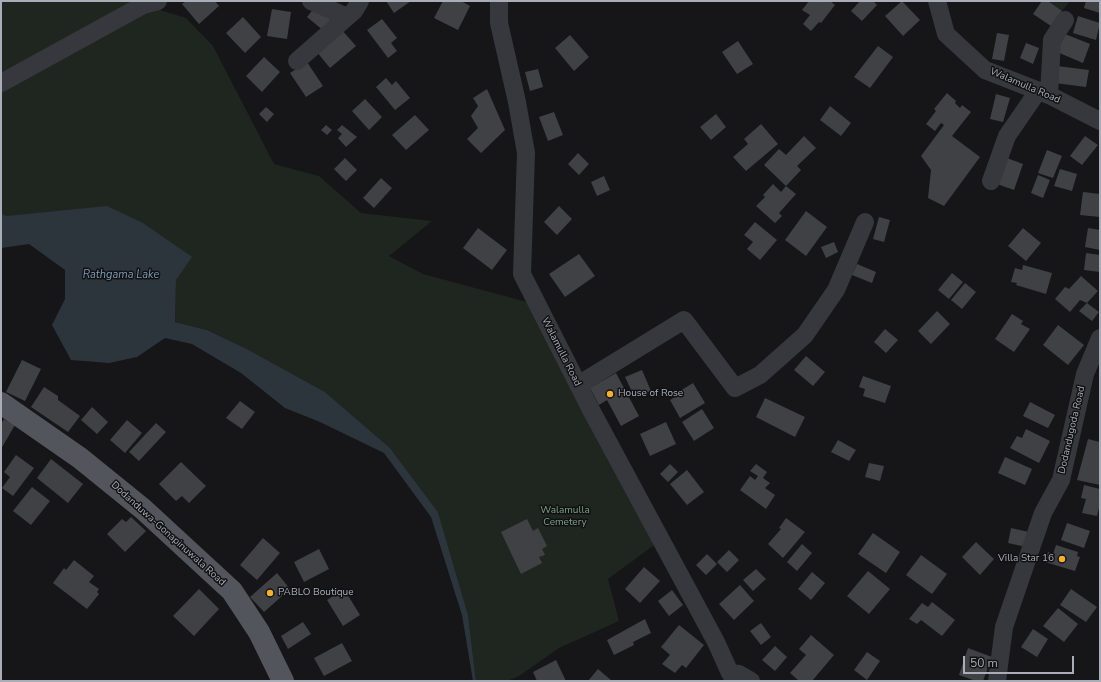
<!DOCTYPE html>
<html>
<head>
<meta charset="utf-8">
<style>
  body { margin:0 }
  #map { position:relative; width:1101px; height:682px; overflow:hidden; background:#161618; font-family:"Nunito Sans",sans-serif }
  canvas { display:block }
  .frame { position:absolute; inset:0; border:2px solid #a8adb8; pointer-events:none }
  .scale { position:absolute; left:963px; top:656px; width:111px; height:18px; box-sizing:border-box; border:2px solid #a8adb8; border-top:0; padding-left:5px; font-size:12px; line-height:14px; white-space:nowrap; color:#a8adb8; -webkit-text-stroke:3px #111113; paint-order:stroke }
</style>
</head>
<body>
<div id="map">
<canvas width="1101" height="682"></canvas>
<div class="frame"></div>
<div class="scale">50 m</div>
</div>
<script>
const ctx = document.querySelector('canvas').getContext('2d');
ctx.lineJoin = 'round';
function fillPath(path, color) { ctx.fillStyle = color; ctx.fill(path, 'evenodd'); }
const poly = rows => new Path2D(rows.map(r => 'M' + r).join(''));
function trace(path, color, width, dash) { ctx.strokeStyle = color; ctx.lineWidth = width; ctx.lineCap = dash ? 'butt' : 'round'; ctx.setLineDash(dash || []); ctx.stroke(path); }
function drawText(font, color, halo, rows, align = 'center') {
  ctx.font = font + ' "Nunito Sans",sans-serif'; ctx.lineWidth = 3; ctx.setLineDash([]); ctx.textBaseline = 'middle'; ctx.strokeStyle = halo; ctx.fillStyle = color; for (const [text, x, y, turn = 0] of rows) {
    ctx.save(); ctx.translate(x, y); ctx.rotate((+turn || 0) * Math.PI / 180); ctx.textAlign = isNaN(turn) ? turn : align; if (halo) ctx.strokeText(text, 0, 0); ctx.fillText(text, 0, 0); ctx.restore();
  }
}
const green = poly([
  [1,1,158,1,144,5,186,18,213,46,274,164,319,176,361,213,432,221,389,256,423,274,538,305,661,540,608,579,619,621,559,648,519,676,507,681,476,681,468,615,438,512,390,448,325,392,247,349,207,330,175,322,176,280,1,214],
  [1048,1,1070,1,1062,11]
]);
const water = poly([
  [107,206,143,223,192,257,176,280,175,322,207,330,247,349,325,392,390,448,438,512,468,615,476,681,473,681,462,615,431,517,384,453,320,422,285,408,241,373,192,344,165,338,137,357,109,363,71,360,52,325,65,299,65,270,29,244,1,248,1,214,7,216]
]);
const building = poly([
  [186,1,215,1,219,6,199,24,182,4],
  [386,1,411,1,394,13],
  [443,1,461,1,470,6,458,30,434,18],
  [809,1,830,1,835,5,821,23,819,22,811,31,803,24,810,15,802,10],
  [860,1,873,1,877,5,862,21,851,11],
  [902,1,920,20,903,36,885,16],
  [1042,1,1048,1,1062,11,1051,26,1033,14],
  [1086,1,1100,1,1100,13,1084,8],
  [315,7,332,21,324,31,307,17],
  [272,9,291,12,287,39,267,36],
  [1078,16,1100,23,1096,40,1073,33],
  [243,17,261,37,245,53,226,33],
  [382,19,397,38,391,43,397,51,388,58,367,30],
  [341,29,356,46,330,68,316,51],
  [997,33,1009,35,1004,61,992,59],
  [1065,34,1090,44,1083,63,1057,52],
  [570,35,589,57,574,71,555,48],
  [738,41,753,64,737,74,722,52],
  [1026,43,1039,48,1033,64,1020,58],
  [878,46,893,57,870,88,854,77],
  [264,57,280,72,262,92,246,76],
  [307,62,323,86,306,97,290,73],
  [1057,66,1089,70,1086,87,1055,83],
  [538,69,543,87,530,91,525,72],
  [386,78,392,85,396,81,410,98,395,110,376,87],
  [487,89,505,130,481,153,467,139,478,128,471,116,478,106,473,98],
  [947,93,956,101,955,103,960,108,962,105,971,112,952,136,980,157,944,206,928,198,931,170,921,156,944,125,941,123,935,131,926,124,936,111,934,109],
  [996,94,1010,98,1003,122,990,119],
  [365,99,382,117,369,130,352,111],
  [830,106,851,123,841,136,820,120],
  [266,107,274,114,267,122,259,114],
  [554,112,563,135,548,141,539,117],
  [716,114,726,127,711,140,700,127],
  [415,115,429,130,406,150,392,135],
  [761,124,778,144,746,171,733,157,748,144,744,139],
  [326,125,332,130,327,135,321,130],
  [342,125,357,137,346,147,338,138,342,134,337,130],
  [804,136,816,148,797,166,801,170,786,186,764,165,779,149,786,155],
  [1085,136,1098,145,1082,165,1070,156],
  [1047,150,1062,156,1053,178,1038,173],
  [578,153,589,164,579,175,568,164],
  [345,158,357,170,346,181,334,169],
  [1007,158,1023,164,1014,190,997,184],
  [1060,169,1077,174,1072,191,1054,186],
  [1038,175,1050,180,1043,198,1031,193],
  [604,176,610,190,597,196,591,182],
  [381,178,392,188,374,208,363,198],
  [773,184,781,192,786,186,796,194,779,213,782,216,775,223,756,206,765,197,763,195],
  [1083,192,1100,194,1100,217,1080,215],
  [559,206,572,219,557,235,544,222],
  [806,211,827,227,806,256,785,240],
  [879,217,890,220,884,242,873,239],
  [755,222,777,240,760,260,747,249,753,242,744,235],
  [478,228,507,250,492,270,463,248],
  [1023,228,1041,243,1026,261,1008,246],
  [1088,228,1100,230,1100,250,1085,247],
  [834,242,838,252,826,258,821,247],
  [1086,253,1100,255,1100,272,1084,270],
  [579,254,595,276,565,297,549,274],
  [857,264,876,272,872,283,852,275],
  [1023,265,1052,273,1046,294,1016,285,1017,283,1011,282,1015,268,1022,270],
  [952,273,963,282,949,299,938,290],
  [1081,276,1098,291,1087,303,1080,300,1070,312,1055,299,1065,287,1069,289],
  [965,283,976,292,962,309,951,300],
  [1087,303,1099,312,1092,321,1079,311],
  [937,311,950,324,931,344,918,331],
  [1012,314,1023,321,1021,324,1030,329,1014,352,995,339],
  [1058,325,1084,345,1068,365,1043,345],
  [885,329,898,340,886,353,874,342],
  [806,356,825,372,813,386,794,370],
  [22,360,41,369,25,401,6,392],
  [642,370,651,391,635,398,625,377],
  [616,373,639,416,621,426,607,400,599,405,590,388],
  [863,376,891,386,885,403,863,396,865,389,859,387],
  [693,383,705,403,680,418,670,400,680,394,680,391],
  [44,387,58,396,58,400,80,416,68,432,31,407],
  [765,398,805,417,795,437,756,417],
  [240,401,255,412,242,429,226,418],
  [1030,402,1055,415,1048,428,1023,416],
  [92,407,108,422,97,434,81,420],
  [702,409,714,428,694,441,682,422],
  [4,419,15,425,1,449,1,424],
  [127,420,142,433,125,453,110,440],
  [666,422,676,444,650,456,640,434],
  [156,423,166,432,139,461,129,452],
  [1026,429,1050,441,1039,463,1010,448,1017,436,1022,438],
  [1088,439,1100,442,1100,485,1077,480],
  [838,440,856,450,849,461,831,452],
  [16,455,34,468,13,496,2,488,10,477,4,472],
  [1005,457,1032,469,1025,485,998,473],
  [51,459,83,484,68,503,37,478],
  [181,462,206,486,189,503,182,496,176,501,159,484],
  [869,463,884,466,880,481,865,477],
  [670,464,678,472,668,482,660,474],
  [756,464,767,472,763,478,770,483,765,488,775,495,766,509,740,490,750,476,755,480,758,476,750,471],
  [687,470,704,492,687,505,670,484],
  [1084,485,1100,489,1100,504,1097,516,1082,513,1086,499,1081,498],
  [32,487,50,501,31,525,13,511],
  [131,517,146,531,125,552,107,534,122,519,126,522],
  [786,518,805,532,783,558,768,544,781,529,779,528],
  [527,519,533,531,538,528,547,546,542,549,545,555,539,557,542,563,521,574,501,532],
  [1067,523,1090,531,1084,548,1061,540],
  [1011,528,1029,532,1026,547,1008,543],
  [873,533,900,552,886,573,858,554],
  [263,538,280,553,257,580,240,565],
  [976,542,994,559,980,575,962,557],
  [802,544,812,553,797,571,787,562],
  [1056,545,1078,552,1077,556,1080,557,1075,571,1045,562,1048,552,1053,554],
  [319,549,329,569,304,582,294,562],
  [729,550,739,560,727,572,717,562],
  [707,554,717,564,706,575,696,565],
  [921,555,947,574,932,594,906,575],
  [74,560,94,576,89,582,99,589,97,592,99,594,87,609,53,583,64,568,66,570],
  [644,567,660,581,640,603,625,589],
  [756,569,766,579,753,591,743,580],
  [868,571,890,589,869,614,847,596],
  [812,572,825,583,811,600,798,589],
  [277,573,290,589,264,612,250,597],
  [740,585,754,601,734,620,719,604],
  [199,589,219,609,194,636,173,616],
  [344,589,360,615,343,626,327,600],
  [1071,589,1097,607,1086,622,1060,605],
  [672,590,683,605,669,616,658,601],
  [932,602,955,620,942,636,921,620,917,624,909,619,922,603,928,607],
  [1058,608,1078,624,1064,642,1043,626],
  [645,619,651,633,633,642,634,645,614,655,607,640],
  [303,622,311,634,288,649,281,636],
  [761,623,771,637,761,645,750,631],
  [679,625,704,645,686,668,682,665,675,673,662,664,670,655,661,647],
  [1033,629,1048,639,1037,657,1021,647],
  [811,635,834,655,812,681,799,681,790,673,806,655,799,649],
  [342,643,352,661,324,676,314,658],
  [775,646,787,657,775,671,762,660],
  [968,648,992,657,983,681,976,681,959,675],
  [867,652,880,661,867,680,854,670],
  [556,660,566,681,537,681,533,672],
  [598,669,612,681,588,681]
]);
const minor = poly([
  [311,1,347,17],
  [499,1,499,23,517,102,526,153,522,274,590,408,716,642,730,673,739,674,751,681],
  [937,1,946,34,985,70,1049,95,1100,121],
  [297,61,354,11,360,1],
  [1,83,143,5,158,1],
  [1049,95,1052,40,1065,20],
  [991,181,1007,136,1038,91],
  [578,385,684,320,735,388,760,375,805,335,836,290,865,222],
  [997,681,1004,627,1043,513,1061,480,1085,374,1100,338]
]);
const major = poly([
  [1,403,80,458,143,509,232,591,259,632,283,681]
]);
const markers = [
  [610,394,4,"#f2b134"],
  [1062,559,4,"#f2b134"],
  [270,593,4,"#f2b134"]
];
const streetNames = [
  ["Walamulla Road",1025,86,23],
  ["Walamulla Road",561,352,63],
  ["Dodandugoda Road",1072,430,-77],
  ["Dodanduwa-Gonapinuwala Road",168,534,42]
];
const poiNames = [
  ["House of Rose",618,394],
  ["Villa Star 16",1054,559,"right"],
  ["PABLO Boutique",278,593]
];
const parkNames = [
  ["Walamulla",565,511],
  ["Cemetery",565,523]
];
const waterNames = [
  ["Rathgama Lake",121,275]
];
fillPath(green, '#1e261f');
fillPath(water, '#2c353c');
fillPath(building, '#404145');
trace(minor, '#37383d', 18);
trace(major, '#53555c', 22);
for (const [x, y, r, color] of markers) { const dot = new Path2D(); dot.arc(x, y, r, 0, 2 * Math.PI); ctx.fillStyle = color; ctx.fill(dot); trace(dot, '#111113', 1.5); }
drawText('10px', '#a8adb8', '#111113', streetNames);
drawText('10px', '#a8adb8', '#111113', poiNames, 'left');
drawText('10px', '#7fa381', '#111113', parkNames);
drawText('italic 11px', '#7f9bb3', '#111113', waterNames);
</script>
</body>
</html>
